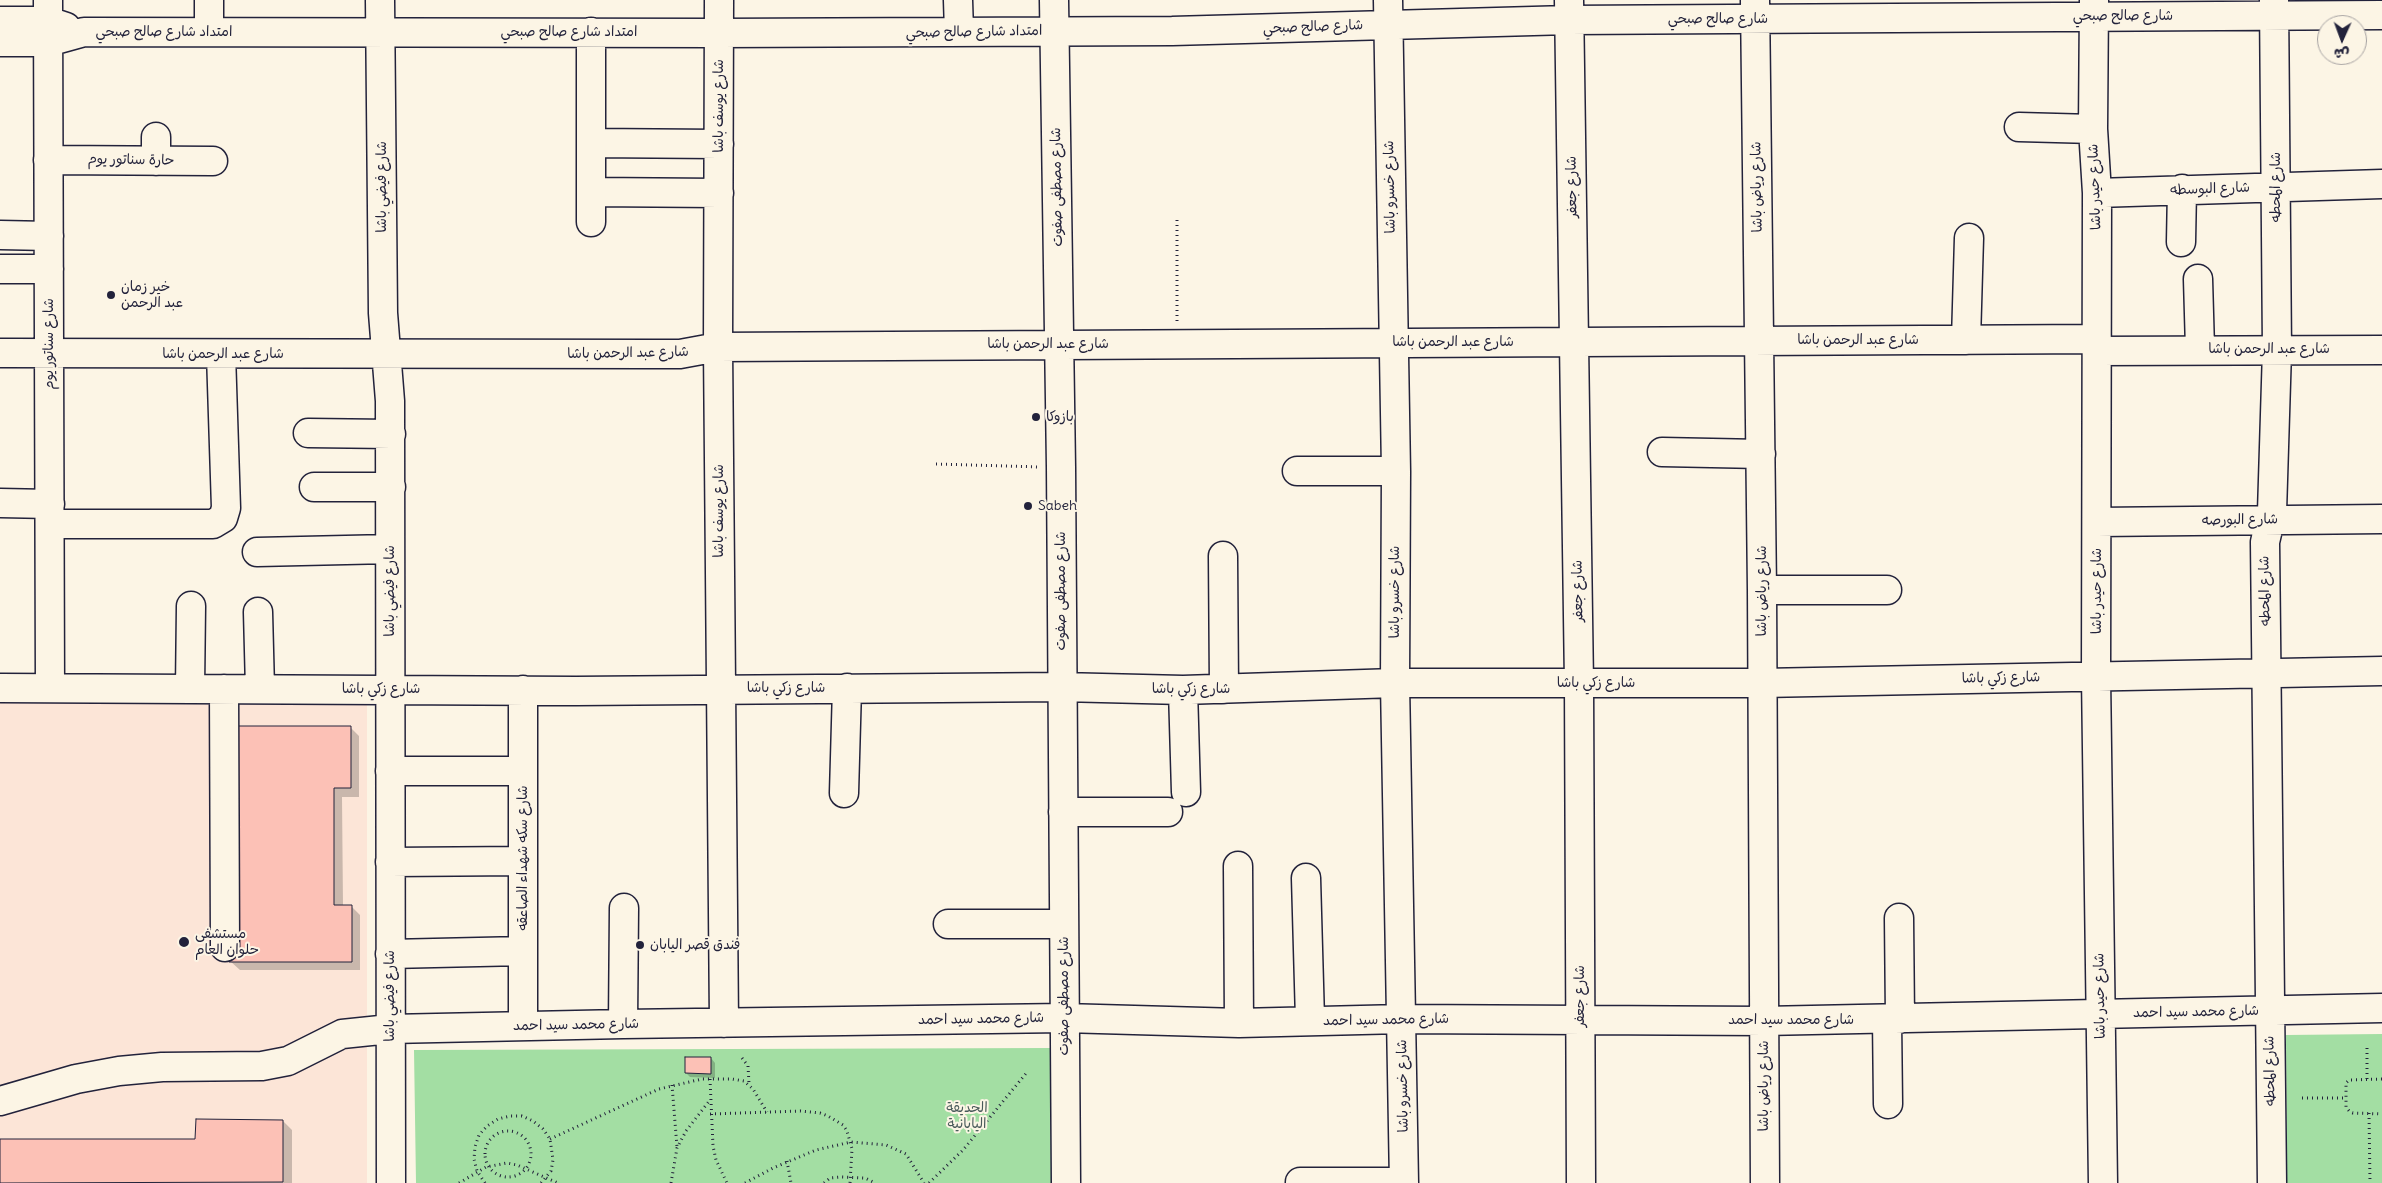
<!DOCTYPE html>
<html>
<head>
<meta charset="utf-8">
<style>
  body { margin:0 }
  #map { position:relative; width:2382px; height:1183px; overflow:hidden; background:#fcf5e5; font-family:Delius,"Playpen Sans Arabic",sans-serif }
  canvas { display:block }
  .north { position:absolute; left:2317px; top:15px; width:50px; height:50px; box-sizing:border-box; background:#fcf5e5; border:1px solid #a5a1a1; border-radius:50%; rotate:182deg; font-size:14px; font-weight:700; line-height:20px; text-align:center; color:#22223b }
  .north::after { content:''; display:block; margin:auto; width:18px; height:22px; background:#22223b; clip-path:polygon(50% 0,100% 100%,50% 72%,0 100%) }
</style>
</head>
<body>
<div id="map">
<canvas width="2382" height="1183"></canvas>
<div class="north">ش</div>
</div>
<script>
const ctx = document.querySelector('canvas').getContext('2d');
ctx.lineJoin = 'round';
function fillPath(path, color) { ctx.fillStyle = color; ctx.fill(path, 'evenodd'); }
const poly = rows => new Path2D(rows.map(r => 'M' + r).join(''));
function trace(path, color, width, dash) { ctx.strokeStyle = color; ctx.lineWidth = width; ctx.lineCap = dash ? 'butt' : 'round'; ctx.setLineDash(dash || []); ctx.stroke(path); }
function drawText(font, color, halo, rows, align = 'center') {
  ctx.font = font + ' Delius,"Playpen Sans Arabic",sans-serif'; ctx.lineWidth = 4; ctx.setLineDash([]); ctx.textBaseline = 'middle'; ctx.strokeStyle = halo; ctx.fillStyle = color; for (const [text, x, y, turn = 0] of rows) {
    ctx.save(); ctx.translate(x, y); ctx.rotate((+turn || 0) * Math.PI / 180); ctx.textAlign = isNaN(turn) ? turn : align; if (halo) ctx.strokeText(text, 0, 0); ctx.fillText(text, 0, 0); ctx.restore();
  }
}
const built = poly([
  [0,700,367,701,367,1183,0,1183]
]);
const green = poly([
  [2382,1034,2382,1183,2287,1183,2286,1035],
  [1050,1048,1051,1183,416,1183,414,1050]
]);
const shadow = poly([
  [350,727,359,736,359,797,342,797,343,906,351,906,360,915,360,970,240,970,230,961],
  [711,1058,715,1063,715,1078,690,1077,686,1073],
  [283,1121,292,1130,292,1183,0,1183,0,1140,197,1141]
]);
const building = poly([
  [229,726,351,726,351,788,334,788,334,905,352,905,352,962,229,962,229,726],
  [685,1057,711,1057,711,1074,685,1073,685,1057],
  [196,1119,283,1120,283,1182,0,1183,0,1139,195,1139,196,1119]
]);
const path = poly([
  [1177,220,1177,323],
  [936,464,1040,467],
  [742,1058,748,1066,749,1083],
  [710,1079,713,1146,716,1160,727,1183],
  [2367,1079,2367,1046],
  [2382,1079,2349,1080,2346,1083,2346,1107,2350,1112,2353,1113,2382,1114],
  [672,1085,677,1147],
  [2302,1098,2346,1098],
  [2369,1113,2370,1183],
  [710,1114,800,1111,820,1113,828,1116,843,1125,847,1131,852,1149,850,1183],
  '485 1154a23 23 0 1 1 46 0a23 23 0 1 1-46 0Z',
  [550,1139,659,1089,702,1079,732,1079,744,1081,753,1089,767,1112],
  [787,1161,791,1183],
  [459,1183,486,1167,507,1163,517,1165,558,1183],
  [485,1183,477,1171,474,1159,475,1147,479,1135,487,1126,498,1119,510,1116,522,1116,533,1121,543,1129,550,1139,553,1160,551,1171,541,1183],
  [671,1183,677,1148,686,1131,710,1100],
  [745,1183,773,1168,816,1150,851,1142,886,1145,906,1154,924,1183],
  [824,1183,830,1178,841,1177,865,1178,875,1183],
  [929,1183,963,1150,1028,1071]
]);
const minor = poly([
  [48,0,50,688],
  [209,0,209,32],
  [380,0,383,313,390,401,391,1183],
  [719,0,718,347,724,1023],
  [958,0,959,32],
  [1054,0,1061,467,1066,1183],
  [1388,0,1396,471,1395,683,1404,1183],
  [1569,0,1579,683,1581,1183],
  [1755,0,1762,590,1765,1183],
  [2094,0,2093,129,2097,193,2096,676,2103,1183],
  [0,21,48,21,66,27],
  [0,42,48,42,84,32,720,33,1172,31,1569,20,2382,15],
  [2019,127,2093,129],
  [156,137,156,161],
  [591,143,719,144],
  [48,160,213,161],
  [591,192,719,193],
  [2097,193,2382,184],
  [591,222,591,32],
  [0,235,49,236],
  [2181,242,2182,189],
  [0,269,49,269],
  [2198,279,2200,349],
  [1966,340,1969,238],
  [2097,351,2382,350],
  [0,353,652,354,680,354,718,347,2096,339],
  [308,433,391,434],
  [1662,452,1761,454],
  [1297,471,1396,471],
  [314,487,391,487],
  [0,503,50,504],
  [2097,522,2382,519],
  [50,524,213,524,223,518,226,508,221,354],
  [257,552,390,549],
  [1223,556,1224,689],
  [1762,590,1887,590],
  [258,612,260,689],
  [0,688,576,691,1061,687,1183,690,1395,683,1762,683,2382,671],
  [190,689,191,606],
  [224,689,225,947],
  [523,690,523,1026],
  [1183,690,1186,792],
  [390,771,523,771],
  [844,793,847,688],
  [1063,812,1168,812],
  [390,862,523,861],
  [1238,866,1239,1023],
  [1306,878,1310,1020],
  [1899,918,1900,1019],
  [948,924,1064,924],
  [390,954,523,951],
  [1887,1019,1888,1104],
  [623,1024,624,908],
  [0,1101,76,1079,119,1071,162,1067,262,1066,288,1061,342,1034,390,1029,623,1024,1064,1018,1239,1023,1402,1019,1764,1021,2382,1008],
  [1300,1182,1404,1182],
  [2272,1183,2265,542,2272,512,2277,350,2274,0]
]);
const markers = [
  [111,295,5,"#22223b"],
  [1036,417,5,"#22223b"],
  [1028,506,5,"#22223b"],
  [184,942,6,"#22223b"],
  [640,945,5,"#22223b"]
];
const streetNames = [
  ["شارع صالح صبحي",2123,16],
  ["شارع صالح صبحي",1718,19],
  ["شارع صالح صبحي",1313,27,-2],
  ["امتداد شارع صالح صبحي",164,32],
  ["امتداد شارع صالح صبحي",569,32],
  ["امتداد شارع صالح صبحي",974,32,-1],
  ["شارع يوسف باشا",719,106,-90],
  ["حارة سناتور يوم",131,160,1],
  ["شارع فيضي باشا",382,187,-90],
  ["شارع مصطفى صفوت",1057,187,-91],
  ["شارع خسرو باشا",1390,187,-91],
  ["شارع جعفر",1572,187,-91],
  ["شارع رياض باشا",1757,187,-91],
  ["شارع حيدر باشا",2095,187,-92],
  ["شارع المحطه",2276,187,-90],
  ["شارع البوسطه",2210,189,-2],
  ["شارع عبد الرحمن باشا",1858,340],
  ["شارع عبد الرحمن باشا",1453,342],
  ["شارع سناتور يوم",49,344,-90],
  ["شارع عبد الرحمن باشا",1048,344],
  ["شارع عبد الرحمن باشا",2269,349],
  ["شارع عبد الرحمن باشا",628,353,-1],
  ["شارع عبد الرحمن باشا",223,354],
  ["شارع يوسف باشا",719,511,-90],
  ["شارع البورصه",2240,520,-1],
  ["شارع فيضي باشا",390,591,-90],
  ["شارع مصطفى صفوت",1061,591,-90],
  ["شارع جعفر",1578,591,-91],
  ["شارع رياض باشا",1762,591,-90],
  ["شارع حيدر باشا",2097,591,-90],
  ["شارع المحطه",2265,591,-91],
  ["شارع خسرو باشا",1395,592,-90],
  ["شارع زكي باشا",2001,678,-1],
  ["شارع زكي باشا",1596,683],
  ["شارع زكي باشا",786,688],
  ["شارع زكي باشا",381,689],
  ["شارع زكي باشا",1191,689],
  ["شارع سكه شهداء الصاعقه",523,858,-90],
  ["شارع فيضي باشا",390,996,-90],
  ["شارع مصطفى صفوت",1064,996,-90],
  ["شارع جعفر",1580,996,-90],
  ["شارع حيدر باشا",2100,996,-91],
  ["شارع محمد سيد احمد",2196,1012,-1],
  ["شارع محمد سيد احمد",981,1019,-1],
  ["شارع محمد سيد احمد",1386,1020,-1],
  ["شارع محمد سيد احمد",1791,1020],
  ["شارع محمد سيد احمد",576,1025,-1],
  ["شارع المحطه",2270,1071,-91],
  ["شارع خسرو باشا",1403,1086,-91],
  ["شارع رياض باشا",1764,1086,-90]
];
const poiNames = [
  ["خير زمان",121,287],
  ["عبد الرحمن",121,303],
  ["بازوكا",1046,417],
  ["Sabeh",1038,506],
  ["مستشفى",195,934],
  ["حلوان العام",195,950],
  ["فندق قصر اليابان",650,945]
];
const parkNames = [
  ["الحديقة",967,1108],
  ["اليابانية",967,1124]
];
fillPath(built, '#fce5d7');
fillPath(green, '#a3dea3');
fillPath(shadow, '#0003');
fillPath(building, '#fcc1b6');
trace(building, '#22223b', 1);
trace(minor, '#22223b', 31);
trace(path, '#22223b', 3, [1, 4]);
trace(minor, '#fcf5e5', 28);
for (const [x, y, r, color] of markers) { const dot = new Path2D(); dot.arc(x, y, r, 0, 2 * Math.PI); ctx.fillStyle = color; ctx.fill(dot); trace(dot, '#fcf5e5', 2); }
drawText('14px', '#22223b', '#fcf5e5', streetNames);
drawText('14px', '#22223b', '#fcf5e5', poiNames, 'left');
drawText('14px', '#495a5a', '#fcf5e5', parkNames);
</script>
</body>
</html>
